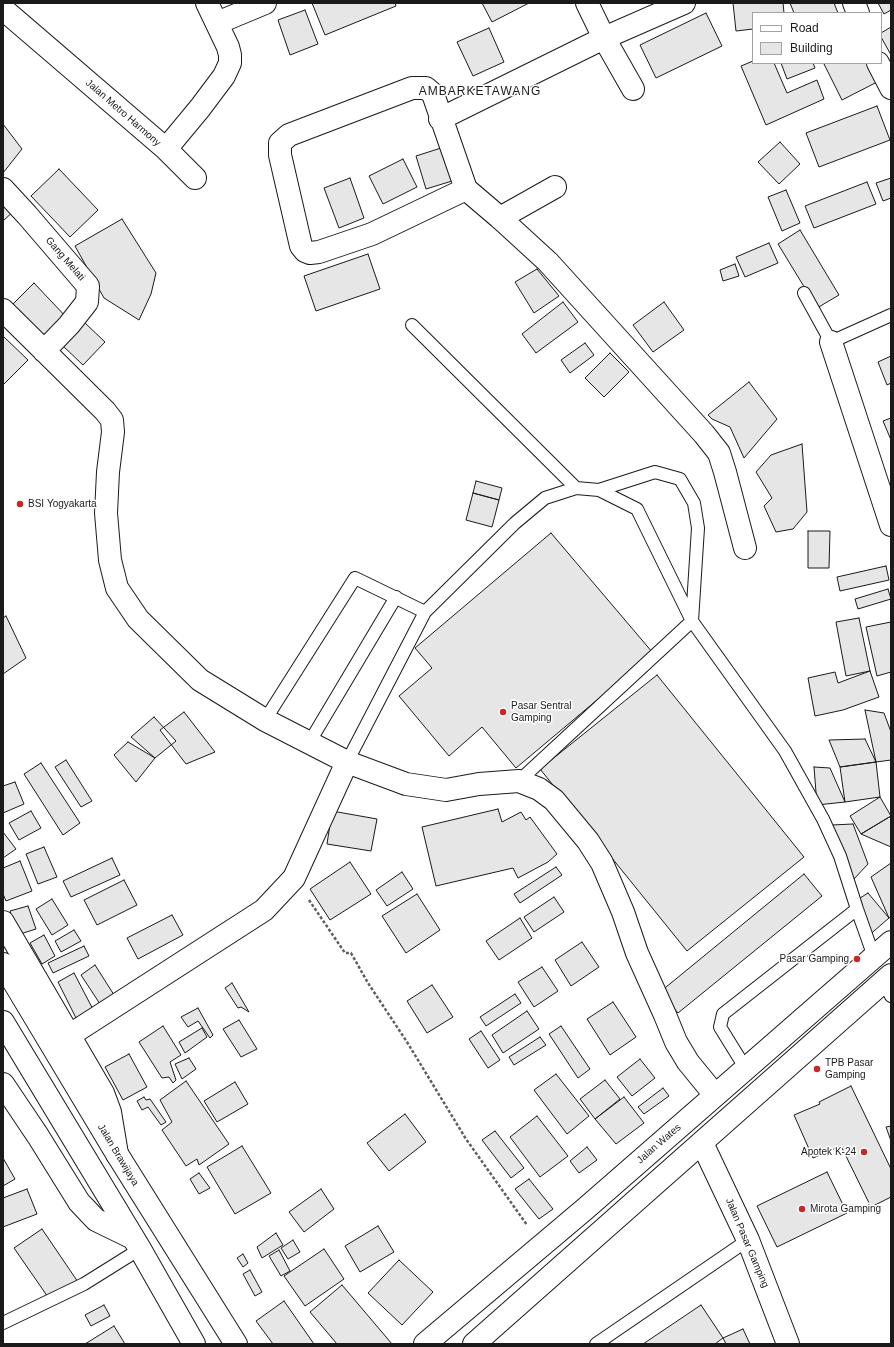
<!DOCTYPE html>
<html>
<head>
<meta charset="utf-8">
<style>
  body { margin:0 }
  #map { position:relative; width:894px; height:1347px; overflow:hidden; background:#fff; font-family:Arial,sans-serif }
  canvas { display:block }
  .frame { position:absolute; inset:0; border:4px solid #1a1a1a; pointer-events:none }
  .legend { position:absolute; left:752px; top:12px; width:130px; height:52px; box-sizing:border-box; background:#fff; border:1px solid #a3a3a3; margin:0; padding:5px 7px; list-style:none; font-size:12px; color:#1a1a1a }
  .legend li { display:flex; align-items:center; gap:8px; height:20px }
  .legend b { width:20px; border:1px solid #a3a3a3 }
</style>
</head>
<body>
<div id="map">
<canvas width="894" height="1347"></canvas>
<div class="frame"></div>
<ul class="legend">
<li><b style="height:5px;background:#fff"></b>Road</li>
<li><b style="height:11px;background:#e6e6e6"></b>Building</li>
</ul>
</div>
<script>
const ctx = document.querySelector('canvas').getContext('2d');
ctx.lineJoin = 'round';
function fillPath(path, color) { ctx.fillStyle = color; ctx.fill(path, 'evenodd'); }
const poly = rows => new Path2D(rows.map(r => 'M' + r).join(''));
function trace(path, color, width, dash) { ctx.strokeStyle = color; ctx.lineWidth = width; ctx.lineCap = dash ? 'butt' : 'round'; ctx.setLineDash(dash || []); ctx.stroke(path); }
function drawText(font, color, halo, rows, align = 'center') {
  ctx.font = font + ' Arial,sans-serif'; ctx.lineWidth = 3; ctx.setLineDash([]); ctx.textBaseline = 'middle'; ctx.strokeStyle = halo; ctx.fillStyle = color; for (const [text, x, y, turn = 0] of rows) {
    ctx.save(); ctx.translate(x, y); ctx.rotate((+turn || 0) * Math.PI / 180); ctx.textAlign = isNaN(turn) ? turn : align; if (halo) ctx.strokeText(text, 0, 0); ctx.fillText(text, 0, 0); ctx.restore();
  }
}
const building = poly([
  [312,3,395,3,396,6,325,35,312,3],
  [482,3,529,3,492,22,482,3],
  [733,3,783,3,784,13,753,13,753,29,736,31,733,3],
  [790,3,834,3,838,13,794,13,790,3],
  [878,3,891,3,891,10,884,14,878,3],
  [305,10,318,44,290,55,278,20,305,10],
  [706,13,722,46,656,78,640,45,706,13],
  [891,27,891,55,881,37,881,33,891,27],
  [489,28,504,62,473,76,457,42,489,28],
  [753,61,753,63,774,63,787,93,817,80,824,99,766,125,741,66,753,61],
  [781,63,813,63,815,68,787,79,781,63],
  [827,63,870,63,879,81,842,100,824,64,827,63],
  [877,106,890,140,819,167,806,133,877,106],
  [3,124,22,149,3,173,3,124],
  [780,142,800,164,779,184,758,162,780,142],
  [441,148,452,181,426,189,416,156,441,148],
  [403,159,417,187,383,204,369,176,403,159],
  [59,169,98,210,70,237,31,196,59,169],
  [350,178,364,218,339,228,324,188,350,178],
  [891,178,891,198,883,201,876,183,891,178],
  [867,182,876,204,814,228,805,206,867,182],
  [786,190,800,223,782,231,768,197,786,190],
  [3,197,15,210,3,221,3,197],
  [122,219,156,273,151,294,139,320,104,298,75,246,122,219],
  [800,230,839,295,817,308,778,244,800,230],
  [769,243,778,263,745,277,736,257,769,243],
  [368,254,380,289,316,311,304,276,368,254],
  [735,264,739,276,723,281,720,270,735,264],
  [537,269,559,296,534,313,515,282,537,269],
  [34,283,68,319,44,343,9,308,34,283],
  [563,302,578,322,536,353,522,334,563,302],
  [664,302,684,330,653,352,633,325,664,302],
  [84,322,105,342,83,365,62,345,84,322],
  [3,336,28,360,3,385,3,336],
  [585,343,594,355,570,373,561,360,585,343],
  [610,353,629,372,604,397,585,378,610,353],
  [891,356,891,383,887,385,878,362,891,356],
  [749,382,777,419,744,458,730,427,712,419,708,415,749,382],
  [891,418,891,440,883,421,891,418],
  [802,444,807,512,793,529,776,532,764,506,772,498,756,472,771,455,802,444],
  [476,481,502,488,499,500,473,493,476,481],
  [473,493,499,500,492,527,466,520,473,493],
  [808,531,830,531,829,568,808,568,808,531],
  [551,533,653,653,516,768,482,727,449,756,399,696,432,668,415,648,551,533],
  [886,566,889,580,840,591,837,577,886,566],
  [888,589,891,599,858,609,855,599,888,589],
  [6,616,26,658,3,674,3,618,6,616],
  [859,618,870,671,846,676,836,622,859,618],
  [891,622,891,672,877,676,866,627,891,622],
  [870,671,879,697,843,710,815,716,808,678,835,672,838,683,870,671],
  [657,675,804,857,687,951,540,769,657,675],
  [865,710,884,713,891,732,891,760,876,762,865,710],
  [184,712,215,752,186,764,160,730,184,712],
  [154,717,176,741,155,758,131,737,154,717],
  [865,739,876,762,840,767,829,740,865,739],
  [128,742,155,758,136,782,114,755,128,742],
  [66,760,92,801,81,807,55,767,66,760],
  [876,762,880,797,845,802,840,767,876,762],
  [41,763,80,823,63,835,24,774,41,763],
  [814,767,830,768,845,802,817,805,814,767],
  [15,782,24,804,3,813,3,786,15,782],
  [880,797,891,816,861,834,850,816,880,797],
  [498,809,502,822,521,812,526,820,530,817,557,854,548,862,518,878,513,868,436,886,422,827,498,809],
  [31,811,41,828,19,840,9,823,31,811],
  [332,811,377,819,371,851,327,844,332,811],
  [891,816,891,847,861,834,891,816],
  [853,824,868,864,853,880,832,825,853,824],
  [3,832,16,849,3,858,3,832],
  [44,847,57,877,38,884,26,854,44,847],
  [112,858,120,875,71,897,63,881,112,858],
  [20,861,32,891,6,901,3,894,3,868,20,861],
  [350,862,371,894,330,920,310,889,350,862],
  [891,863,891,917,889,918,871,877,891,863],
  [556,867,562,875,520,903,514,894,556,867],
  [402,872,413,889,387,906,376,890,402,872],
  [804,874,822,896,678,1013,660,992,804,874],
  [124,880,137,905,97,925,84,900,124,880],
  [868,893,889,918,867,937,857,900,868,893],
  [417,894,440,930,406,953,382,916,417,894],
  [554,897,564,912,534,932,524,917,554,897],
  [52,899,68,925,52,935,36,909,52,899],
  [28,906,36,929,17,935,10,911,28,906],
  [172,915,183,935,138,959,127,938,172,915],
  [520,918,532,938,499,960,486,941,520,918],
  [74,930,81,941,61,952,55,941,74,930],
  [44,935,55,956,42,964,30,943,44,935],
  [582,942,599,967,571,986,555,960,582,942],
  [84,946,89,956,53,973,48,963,84,946],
  [95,965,116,998,102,1007,81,975,95,965],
  [542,967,558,991,534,1007,518,982,542,967],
  [74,973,97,1017,80,1026,58,982,74,973],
  [232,983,249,1012,241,1007,238,1008,225,988,232,983],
  [432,985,453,1017,427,1033,407,1001,432,985],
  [515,994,521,1003,486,1026,480,1017,515,994],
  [613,1002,636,1037,610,1055,587,1019,613,1002],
  [198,1008,213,1035,210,1038,198,1021,188,1027,181,1017,198,1008],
  [527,1011,539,1029,503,1053,492,1035,527,1011],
  [239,1020,257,1049,241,1057,223,1029,239,1020],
  [163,1026,181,1055,170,1062,176,1080,173,1083,169,1077,162,1078,139,1042,163,1026],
  [561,1026,590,1069,578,1078,549,1034,561,1026],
  [202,1028,207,1037,185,1053,179,1042,202,1028],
  [481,1031,500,1060,488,1068,469,1039,481,1031],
  [540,1037,546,1045,514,1065,509,1057,540,1037],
  [129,1054,147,1087,123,1100,105,1067,129,1054],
  [189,1058,196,1069,182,1079,175,1064,189,1058],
  [640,1059,655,1078,632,1096,617,1077,640,1059],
  [556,1074,589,1116,567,1134,534,1090,556,1074],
  [605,1080,620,1099,595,1119,580,1099,605,1080],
  [186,1081,229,1144,199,1165,197,1159,186,1166,162,1130,172,1122,160,1100,186,1081],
  [235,1082,248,1104,217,1122,204,1101,235,1082],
  [851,1086,891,1169,891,1197,871,1207,841,1146,813,1158,794,1115,820,1104,819,1102,851,1086],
  [663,1088,669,1096,644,1114,638,1107,663,1088],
  [144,1097,146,1100,150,1099,166,1122,161,1125,148,1107,142,1110,137,1101,144,1097],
  [624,1097,644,1123,616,1144,595,1119,624,1097],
  [405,1114,426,1142,389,1171,367,1143,405,1114],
  [537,1116,568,1156,540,1177,510,1137,537,1116],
  [891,1126,891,1141,886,1127,891,1126],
  [495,1131,524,1168,511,1178,482,1140,495,1131],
  [242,1146,271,1193,235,1214,207,1167,242,1146],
  [587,1147,597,1160,579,1173,570,1161,587,1147],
  [3,1158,15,1179,3,1186,3,1158],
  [827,1172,847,1213,777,1247,757,1206,827,1172],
  [199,1173,210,1188,199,1194,190,1179,199,1173],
  [529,1179,553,1209,539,1219,515,1189,529,1179],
  [27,1189,37,1214,3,1227,3,1198,27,1189],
  [321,1189,334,1209,304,1232,289,1212,321,1189],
  [378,1226,394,1252,360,1272,345,1246,378,1226],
  [42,1229,78,1282,50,1300,14,1248,42,1229],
  [276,1233,283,1245,262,1258,257,1247,276,1233],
  [293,1240,300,1252,288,1259,281,1248,293,1240],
  [324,1249,344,1279,305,1306,284,1276,324,1249],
  [279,1250,290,1271,281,1276,269,1256,279,1250],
  [243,1254,248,1263,243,1267,237,1258,243,1254],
  [399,1260,433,1292,402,1325,368,1293,399,1260],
  [250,1270,262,1292,255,1296,243,1274,250,1270],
  [342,1285,392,1344,337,1344,310,1312,342,1285],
  [284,1301,314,1344,273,1344,256,1321,284,1301],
  [104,1305,110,1316,91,1326,85,1315,104,1305],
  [701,1305,723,1338,715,1344,643,1344,701,1305],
  [114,1326,125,1344,85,1344,114,1326],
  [743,1329,750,1344,726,1344,723,1338,743,1329]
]);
const path = poly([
  [309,900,345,953,351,953,368,983,407,1042,466,1139,527,1225]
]);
const service = poly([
  [804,293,831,342,891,315],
  [412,325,576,488],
  [265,720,355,578,425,612],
  [309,743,396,597],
  [347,762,425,612,515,523,545,498,576,488,599,490,637,509,692,621,785,751,823,819,840,856,857,909,874,957],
  [519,781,692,621,698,528,694,503,680,479,655,472,599,490],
  [884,982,891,996],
  [746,1069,720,1027,723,1014,857,909],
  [3,1323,84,1284,140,1249],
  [596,1344,748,1240]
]);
const minor = poly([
  [587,3,604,38,633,89],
  [854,3,858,13],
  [3,9,166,149,200,108,224,76,230,63,230,55,228,47,207,3],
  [217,23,265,3],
  [878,63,891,88],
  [440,119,604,38,684,3],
  [166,149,195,178],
  [3,189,27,215,88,286,87,302,69,325,44,351],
  [466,189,372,234,319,252,310,253,305,251,301,246,280,155,280,143,289,135,412,88,426,88,433,94,466,189,500,218,548,262,704,434,719,453,725,472,745,548],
  [500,218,555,187],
  [3,310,105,411,112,420,113,432,108,472,106,513,110,560,117,588,138,619,200,680,265,720,347,762,406,784,446,790,479,784,519,781,539,789,554,800,588,841,602,863,623,912,637,953,665,1015,676,1042,688,1062,715,1095],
  [831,342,891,525],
  [70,1035,264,910,294,878,347,762]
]);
const tertiary = poly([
  [3,922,103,1093,110,1112,117,1154],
  [3,1084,38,1136,79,1202,96,1220,133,1238]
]);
const secondary = poly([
  [702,1143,748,1240,788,1344]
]);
const trunk = poly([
  [3,964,117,1154,236,1344],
  [3,1022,140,1249,194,1344],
  [425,1344,585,1209,891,942],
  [474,1344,891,975]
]);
const markers = [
  [20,504,4,"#c62828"],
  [503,712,4,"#c62828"],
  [857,959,4,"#c62828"],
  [817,1069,4,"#c62828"],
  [864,1152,4,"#c62828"],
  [802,1209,4,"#c62828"]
];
const streetNames = [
  ["Jalan Metro Harmony",123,113,41],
  ["Gang Melati",65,259,49],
  ["Jalan Wates",659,1144,-41],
  ["Jalan Brawijaya",118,1155,59],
  ["Jalan Pasar Gamping",747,1243,67]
];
const poiNames = [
  ["BSI Yogyakarta",28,504],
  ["Pasar Sentral",511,706],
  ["Gamping",511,718],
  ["Pasar Gamping",849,959,"right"],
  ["TPB Pasar",825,1063],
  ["Gamping",825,1075],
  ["Apotek K-24",856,1152,"right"],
  ["Mirota Gamping",810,1209]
];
const quarterNames = [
  ["AMBARKETAWANG",480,92]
];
fillPath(building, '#e6e6e6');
trace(building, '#1a1a1a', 1);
trace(service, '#1a1a1a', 14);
trace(minor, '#1a1a1a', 24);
trace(tertiary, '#1a1a1a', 24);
trace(secondary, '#1a1a1a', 24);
trace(trunk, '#1a1a1a', 24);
trace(path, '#5f5f5f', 2.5, [3, 2]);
trace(service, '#fff', 12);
trace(minor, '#fff', 22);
trace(tertiary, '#fff', 22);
trace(secondary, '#fff', 22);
trace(trunk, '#fff', 22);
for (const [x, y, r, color] of markers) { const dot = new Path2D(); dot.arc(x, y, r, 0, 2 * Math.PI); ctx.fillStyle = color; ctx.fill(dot); trace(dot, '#fff', 1.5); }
drawText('10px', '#1a1a1a', '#fff', streetNames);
drawText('10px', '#1a1a1a', '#fff', poiNames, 'left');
ctx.letterSpacing = '1px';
drawText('12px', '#1a1a1a', '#fff', quarterNames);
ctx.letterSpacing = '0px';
</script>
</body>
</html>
